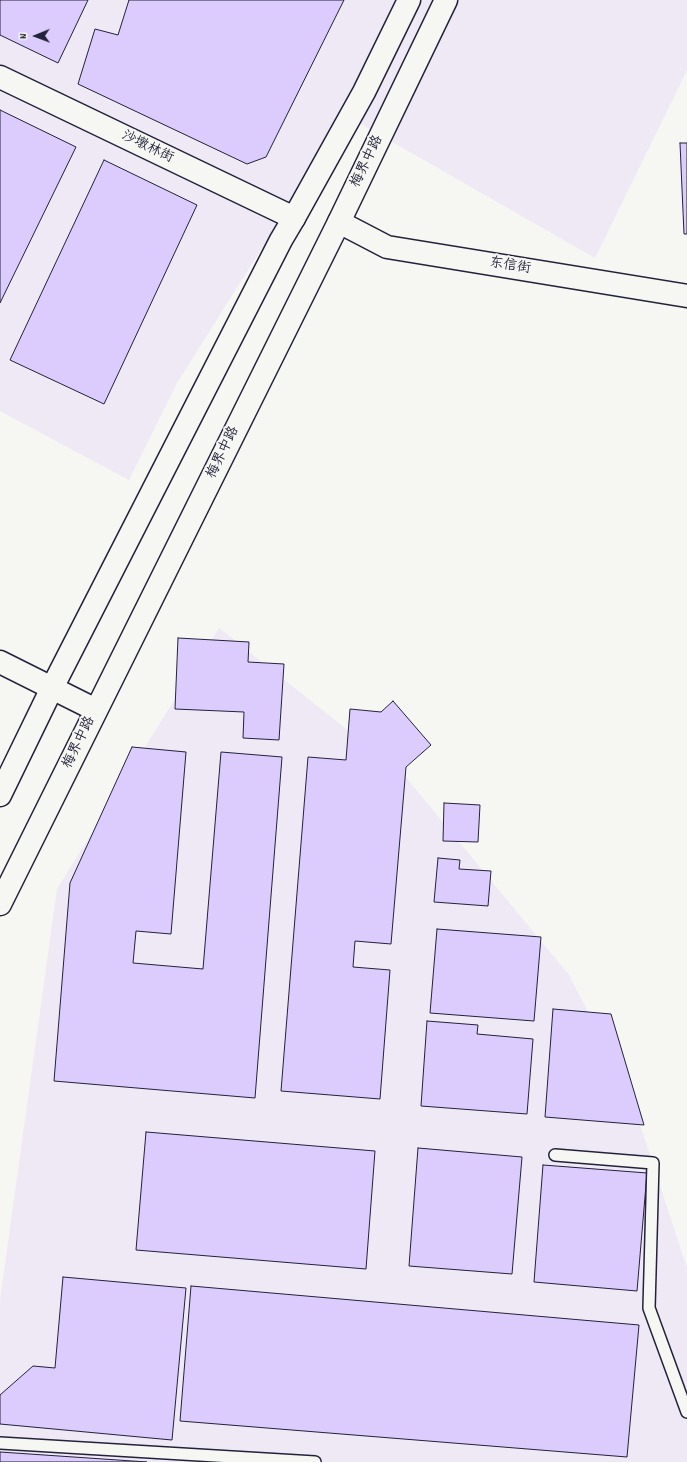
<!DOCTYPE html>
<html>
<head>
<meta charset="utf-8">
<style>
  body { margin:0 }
  #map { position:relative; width:687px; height:1462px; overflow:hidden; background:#f6f6f2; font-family:Dekko,sans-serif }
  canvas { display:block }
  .north { position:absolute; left:16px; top:16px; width:40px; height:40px; -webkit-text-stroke:3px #f6f6f2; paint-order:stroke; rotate:269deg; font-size:11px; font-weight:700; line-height:16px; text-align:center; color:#22223b }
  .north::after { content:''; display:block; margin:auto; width:14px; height:18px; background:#22223b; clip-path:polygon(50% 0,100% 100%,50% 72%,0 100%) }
</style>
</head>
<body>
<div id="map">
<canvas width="687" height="1462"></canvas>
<div class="north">N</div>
</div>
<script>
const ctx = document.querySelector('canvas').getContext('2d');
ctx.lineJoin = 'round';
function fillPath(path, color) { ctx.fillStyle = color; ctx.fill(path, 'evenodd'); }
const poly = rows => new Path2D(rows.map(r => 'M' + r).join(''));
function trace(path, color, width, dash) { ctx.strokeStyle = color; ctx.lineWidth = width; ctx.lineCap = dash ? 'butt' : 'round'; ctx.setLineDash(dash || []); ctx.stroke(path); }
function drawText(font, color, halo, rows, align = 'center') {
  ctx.font = font + ' Dekko,"LXGW WenKai TC",sans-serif'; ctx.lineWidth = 4; ctx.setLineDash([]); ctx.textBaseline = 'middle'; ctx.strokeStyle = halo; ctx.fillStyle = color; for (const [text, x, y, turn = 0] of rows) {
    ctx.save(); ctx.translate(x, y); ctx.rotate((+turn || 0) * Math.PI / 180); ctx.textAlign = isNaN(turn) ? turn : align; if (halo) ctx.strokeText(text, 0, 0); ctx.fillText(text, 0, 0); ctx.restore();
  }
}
const built = poly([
  [0,0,687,0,687,70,595,258,361,124,260,251,177,383,129,480,0,411],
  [219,628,403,774,569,975,630,1094,687,1268,687,1462,0,1462,0,1300,57,889]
]);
const building = poly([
  [0,0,88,0,58,63,0,35,0,0],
  [129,0,344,0,266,157,247,164,78,84,95,29,118,35,129,0],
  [0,110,76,147,0,303,0,110],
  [680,143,687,143,687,234,684,234,680,143],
  [104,160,197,205,104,404,10,360,104,160],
  [178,638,249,642,248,662,284,664,279,740,243,738,244,712,175,709,178,638],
  [393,701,431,745,406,767,391,944,355,941,353,967,390,970,380,1099,281,1091,308,757,346,760,350,709,381,712,393,701],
  [132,747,186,752,171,934,136,931,133,963,203,969,221,752,282,757,255,1098,54,1081,70,883,132,747],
  [444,803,480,805,478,842,443,841,444,803],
  [438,858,460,860,459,869,491,871,488,906,434,902,438,858],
  [437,929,541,937,534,1021,430,1013,437,929],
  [553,1009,611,1014,644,1125,545,1117,553,1009],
  [427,1021,478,1025,477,1034,533,1039,527,1114,421,1106,427,1021],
  [146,1132,375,1151,366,1269,136,1250,146,1132],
  [418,1148,522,1157,512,1274,409,1266,418,1148],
  [543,1165,647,1173,637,1291,534,1282,543,1165],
  [63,1277,186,1288,172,1440,0,1424,0,1395,33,1366,55,1368,63,1277],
  [191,1286,639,1325,627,1457,180,1421,191,1286],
  [0,1452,147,1462,0,1462,0,1452]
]);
const lane = poly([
  [555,1155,653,1163,649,1308,687,1412],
  [0,1443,315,1462]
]);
const street = poly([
  [0,77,294,218],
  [339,222,387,247,687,296],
  [0,662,96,710]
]);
const secondary = poly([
  [0,795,52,688,281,240,294,218,364,92,409,0],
  [0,904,339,222,446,0]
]);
const streetNames = [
  ["沙墩林街",147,148,26],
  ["梅界中路",368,162,-64],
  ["东信街",510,267,9],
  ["梅界中路",224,453,-64],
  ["梅界中路",80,743,-64]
];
fillPath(built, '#eee9f5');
fillPath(building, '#dcccfd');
trace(building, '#22223b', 1);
trace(lane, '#22223b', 14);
trace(street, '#22223b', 25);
trace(secondary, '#22223b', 25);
trace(lane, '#f6f6f2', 11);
trace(street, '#f6f6f2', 22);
trace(secondary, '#f6f6f2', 22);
drawText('14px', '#22223b', '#f6f6f2', streetNames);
</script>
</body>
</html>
